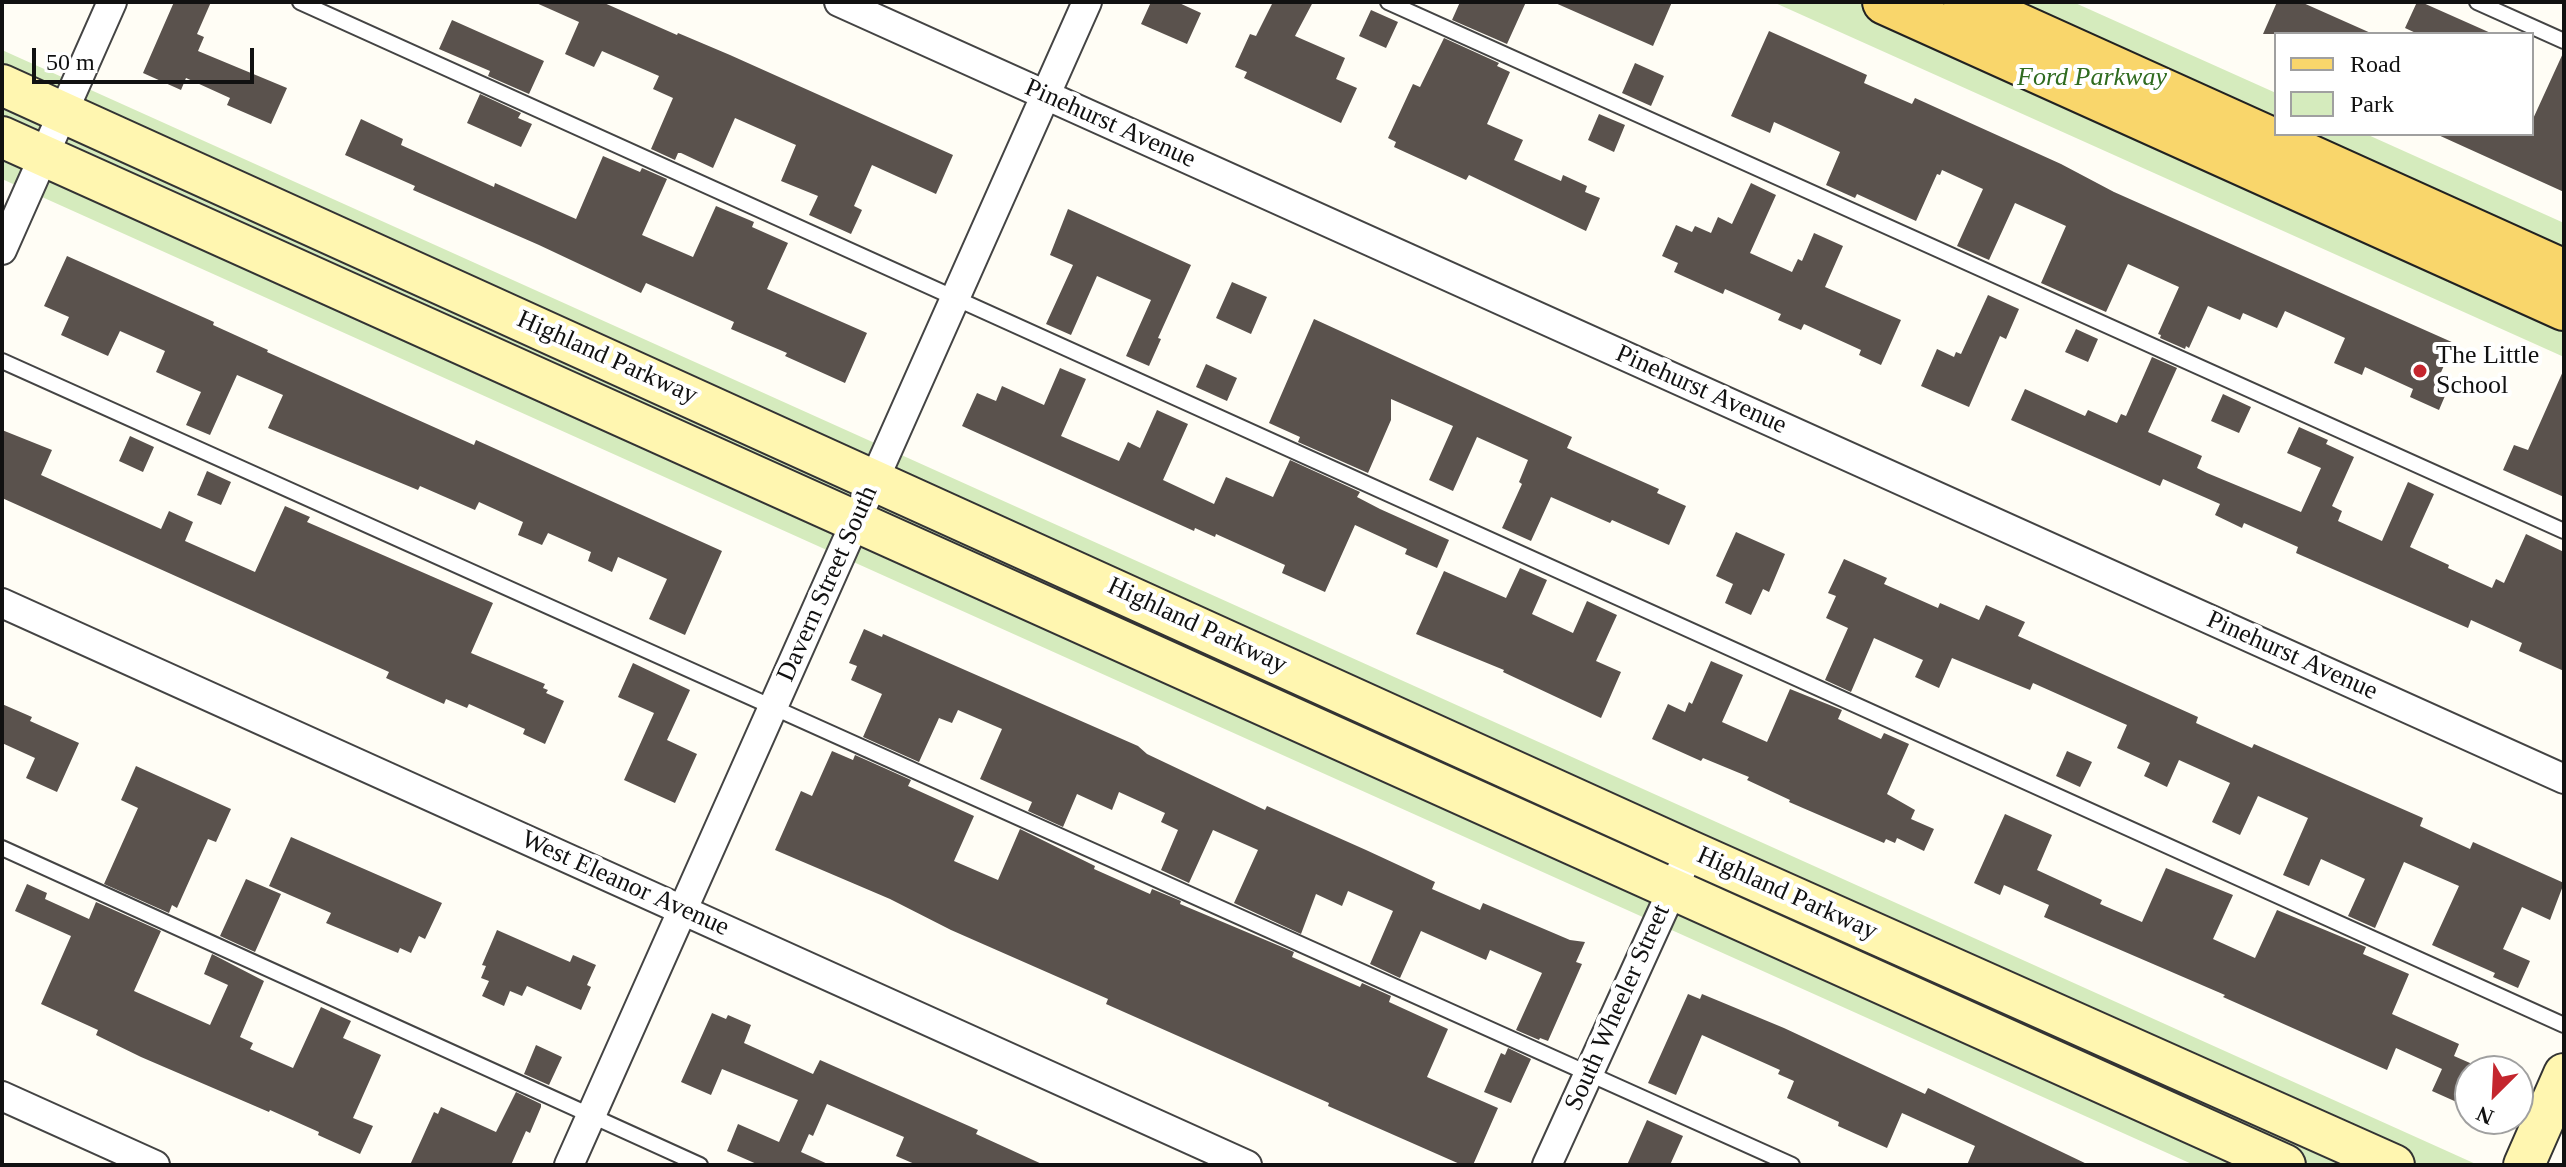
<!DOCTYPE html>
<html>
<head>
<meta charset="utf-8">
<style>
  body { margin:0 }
  #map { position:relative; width:2566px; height:1167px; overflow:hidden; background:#fffdf5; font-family:Georgia,serif }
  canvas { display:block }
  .frame { position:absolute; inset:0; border:4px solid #111; pointer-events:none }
  .legend { position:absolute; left:2274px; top:32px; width:260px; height:104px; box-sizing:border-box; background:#fff; border:2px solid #a0a0a0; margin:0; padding:10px 14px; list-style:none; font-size:24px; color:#111 }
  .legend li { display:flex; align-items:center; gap:16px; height:40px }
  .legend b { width:40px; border:2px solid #a0a0a0 }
  .north { position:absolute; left:2454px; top:1055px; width:80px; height:80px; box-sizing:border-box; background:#fff; border:2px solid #a0a0a0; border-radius:50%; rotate:204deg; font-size:22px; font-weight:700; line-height:32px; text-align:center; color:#111 }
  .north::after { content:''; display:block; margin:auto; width:28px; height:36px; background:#c4262e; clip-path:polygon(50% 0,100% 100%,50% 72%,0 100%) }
  .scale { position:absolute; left:32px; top:48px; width:222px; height:36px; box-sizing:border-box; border:4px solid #111; border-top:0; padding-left:10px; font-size:24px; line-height:28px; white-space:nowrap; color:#111; -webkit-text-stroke:6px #fff; paint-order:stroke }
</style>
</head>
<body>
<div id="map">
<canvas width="2566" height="1167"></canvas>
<div class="frame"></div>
<ul class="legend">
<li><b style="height:10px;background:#f9d66b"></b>Road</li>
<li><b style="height:22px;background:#d5ebbd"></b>Park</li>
</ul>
<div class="north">N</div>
<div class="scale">50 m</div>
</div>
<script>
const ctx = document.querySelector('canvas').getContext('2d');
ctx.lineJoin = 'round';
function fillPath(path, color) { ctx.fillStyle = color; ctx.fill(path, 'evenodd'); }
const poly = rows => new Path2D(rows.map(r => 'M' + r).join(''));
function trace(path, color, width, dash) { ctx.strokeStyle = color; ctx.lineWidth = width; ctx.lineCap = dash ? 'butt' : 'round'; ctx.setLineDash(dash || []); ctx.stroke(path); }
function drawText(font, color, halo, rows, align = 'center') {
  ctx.font = font + ' Georgia,serif'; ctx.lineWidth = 8; ctx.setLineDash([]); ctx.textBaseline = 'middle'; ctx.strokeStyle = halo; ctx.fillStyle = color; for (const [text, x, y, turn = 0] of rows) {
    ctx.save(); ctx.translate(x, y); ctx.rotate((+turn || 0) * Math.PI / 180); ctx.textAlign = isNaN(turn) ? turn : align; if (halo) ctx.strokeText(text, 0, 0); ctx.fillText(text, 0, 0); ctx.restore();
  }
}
const green = poly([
  [1773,2,2073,2,2276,93,2276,134,2366,134,2564,223,2564,357],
  [2,50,2478,1165,2194,1165,2,179]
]);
const building = poly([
  [174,2,211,2,197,34,204,37,198,51,287,88,271,124,227,105,230,98,186,78,181,90,143,73],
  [534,2,602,2,677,35,678,33,730,55,953,155,936,194,872,165,854,206,862,210,851,234,809,215,818,196,781,181,796,145,735,118,713,168,681,153,678,153,675,160,651,149,673,98,653,89,659,76,602,51,594,67,565,54,579,22],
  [1151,2,1177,2,1201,13,1187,44,1141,24],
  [1273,2,1313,2,1295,36,1345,58,1336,79,1357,88,1341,123,1244,78,1247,72,1235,67,1250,34,1256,36],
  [1460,2,1526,2,1507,44,1452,20],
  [1553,2,1672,2,1653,46],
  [2277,2,2301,2,2373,34,2263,34],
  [2417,2,2421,2,2493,34,2418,34,2405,28],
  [1371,10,1398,22,1386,48,1359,36],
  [452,20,544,61,529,94,488,76,490,71,439,49],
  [1769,31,1867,75,1864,83,1912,104,1915,98,2061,164,2114,192,2454,343,2438,379,2450,384,2439,410,2410,397,2413,389,2365,367,2362,375,2334,363,2345,338,2285,311,2277,328,2243,313,2240,320,2208,306,2189,348,2186,346,2185,349,2160,338,2161,335,2158,334,2179,287,2128,264,2106,312,2041,283,2066,226,2015,203,1989,260,1957,246,1983,189,1942,170,1940,175,1937,174,1916,221,1857,194,1855,198,1826,185,1840,152,1774,122,1770,133,1731,116],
  [1444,38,1499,63,1497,66,1510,72,1487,124,1523,140,1514,160,1561,181,1563,175,1587,186,1585,192,1600,198,1586,231,1469,175,1466,180,1394,147,1396,142,1388,138,1413,84,1420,87],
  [2564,51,2564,192,2436,134,2532,134,2532,121],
  [1635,63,1664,76,1651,106,1622,93],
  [480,94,521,113,518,118,532,124,521,147,467,123],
  [1599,114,1625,125,1614,152,1588,140],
  [361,119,403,139,401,145,494,187,495,183,576,219,603,156,640,172,642,168,667,179,642,235,693,257,716,206,754,222,752,227,788,243,767,289,867,333,845,383,785,356,787,353,731,329,734,322,646,283,641,293,539,245,413,190,415,186,345,155],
  [1751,183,1776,195,1750,253,1792,272,1798,259,1802,261,1814,233,1843,246,1825,287,1901,320,1881,365,1859,355,1861,350,1804,324,1801,330,1778,320,1781,314,1725,289,1723,294,1674,272,1678,263,1662,256,1676,225,1692,232,1695,226,1711,233,1718,217,1732,224],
  [1068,209,1191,265,1158,338,1161,339,1149,366,1126,356,1151,300,1097,276,1071,335,1046,324,1073,265,1050,255],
  [67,256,214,322,213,325,268,350,267,352,398,411,474,445,476,440,722,551,685,635,649,619,667,579,618,557,612,572,588,561,591,552,548,533,542,545,518,535,523,522,479,502,475,510,420,486,418,490,268,428,283,395,237,375,210,435,186,425,201,392,156,372,165,351,120,331,108,356,61,335,69,317,44,306],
  [1232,282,1267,297,1251,334,1216,318],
  [1988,295,2019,309,2006,339,2000,336,1969,407,1921,386,1937,349,1954,357,1956,352,1961,354],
  [1314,319,1572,437,1567,448,1659,489,1657,493,1686,506,1669,545,1612,520,1610,523,1551,497,1531,541,1502,528,1522,484,1519,482,1528,460,1477,437,1453,491,1429,480,1453,426,1391,399,1391,420,1368,473,1298,442,1300,437,1269,423],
  [2076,329,2098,339,2088,362,2065,352],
  [2152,357,2177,368,2148,432,2202,456,2197,468,2207,473,2301,512,2321,468,2287,453,2299,427,2328,440,2326,444,2354,457,2332,506,2342,511,2338,521,2382,541,2408,482,2434,494,2410,547,2449,565,2448,568,2492,588,2496,579,2504,583,2526,534,2564,552,2564,671,2519,651,2522,643,2471,620,2468,628,2296,553,2298,547,2244,523,2242,528,2215,515,2220,504,2163,479,2160,486,2011,420,2025,389,2085,416,2088,410,2117,423,2121,414,2126,416],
  [1206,364,1237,378,1227,401,1196,387],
  [1060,368,1086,379,1061,436,1119,461,1128,442,1140,448,1157,410,1188,424,1163,480,1214,504,1226,477,1273,497,1290,460,1360,492,1357,497,1380,509,1449,540,1437,568,1405,554,1407,549,1355,525,1325,592,1282,573,1285,565,1216,534,1215,537,1195,528,1194,531,962,426,977,393,996,401,1002,386,1044,405],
  [2564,369,2564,497,2503,470,2514,445,2528,450],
  [2223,394,2251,407,2239,433,2211,421],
  [2,430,52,450,41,475,161,529,169,511,193,522,185,541,255,572,285,506,310,517,307,522,493,603,471,653,545,684,543,688,548,690,546,693,564,701,545,744,523,734,525,729,469,704,467,708,446,699,444,704,386,678,389,672,2,498],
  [130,436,154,447,143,472,119,461],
  [207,471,231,482,221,505,197,495],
  [1736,532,1785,554,1769,592,1763,589,1751,615,1725,603,1733,584,1716,576],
  [1844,559,1887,578,1884,584,1938,608,1940,603,1979,620,1986,605,2025,622,2018,636,2198,717,2196,723,2252,748,2254,744,2423,818,2420,826,2470,849,2473,842,2564,883,2550,920,2522,907,2503,949,2530,961,2518,988,2493,977,2495,973,2432,945,2459,886,2404,862,2375,928,2348,916,2365,879,2321,859,2309,886,2283,875,2308,818,2258,796,2240,835,2212,822,2230,783,2179,760,2167,787,2144,776,2150,763,2117,748,2127,725,2033,683,2030,690,1952,658,1939,688,1915,677,1923,660,1874,638,1851,692,1825,680,1848,628,1826,618,1836,596,1828,593],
  [1520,568,1547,580,1532,614,1573,633,1587,601,1617,615,1596,661,1621,672,1601,718,1503,672,1504,670,1416,634,1444,571,1506,598],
  [864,629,882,637,883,634,1138,746,1147,754,1265,810,1267,806,1366,850,1435,882,1432,889,1480,910,1483,903,1570,940,1585,942,1576,962,1582,964,1548,1041,1540,1038,1539,1040,1516,1030,1542,973,1490,950,1486,960,1421,931,1400,978,1370,964,1393,911,1348,891,1342,906,1316,894,1301,934,1234,903,1258,850,1213,830,1189,883,1161,870,1178,830,1161,822,1165,813,1119,792,1112,810,1077,794,1063,827,1028,811,1032,802,980,779,1002,729,958,710,952,723,939,718,919,762,863,737,882,694,851,680,857,666,849,663],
  [1711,661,1743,675,1722,722,1767,742,1790,689,1842,710,1838,719,1881,739,1884,733,1909,744,1887,794,1915,810,1911,819,1934,829,1924,851,1897,838,1895,843,1886,839,1884,843,1789,802,1790,800,1747,780,1749,777,1703,758,1701,761,1652,739,1668,704,1685,712,1689,702,1692,704],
  [633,663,690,690,667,740,697,754,675,803,624,780,654,713,618,697],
  [2,704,32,717,30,721,79,743,57,792,26,778,35,758,2,743],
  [832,751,853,760,855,755,911,780,908,786,974,816,954,861,998,880,1020,829,1095,866,1094,869,1150,894,1152,889,1181,901,1180,904,1294,952,1292,957,1360,987,1362,983,1391,996,1389,1002,1448,1029,1427,1077,1498,1108,1473,1165,1462,1165,1328,1106,1329,1103,1106,1004,1108,999,951,930,890,899,775,850,801,791,812,796],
  [2067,751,2092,762,2080,787,2056,776],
  [136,766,231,809,216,842,208,839,177,908,172,905,169,913,104,884,138,808,121,800],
  [2005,814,2052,835,2037,870,2102,900,2100,904,2142,922,2166,868,2233,895,2213,939,2255,958,2277,910,2366,947,2363,954,2409,974,2392,1014,2459,1044,2454,1056,2470,1063,2470,1108,2432,1091,2442,1069,2396,1048,2387,1070,2223,997,2225,995,2044,917,2049,905,2004,885,2000,895,1974,883],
  [291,837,442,903,425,939,419,936,411,953,400,948,398,953,326,923,331,913,269,886],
  [246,879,281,894,255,952,220,936],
  [27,884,47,893,45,899,89,919,96,902,161,931,134,991,210,1025,228,985,204,974,212,954,264,981,240,1037,253,1043,250,1049,293,1068,321,1007,351,1021,343,1038,381,1055,353,1118,373,1126,360,1154,318,1135,319,1132,270,1110,269,1112,141,1057,96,1035,98,1030,41,1004,71,936,15,911],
  [497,930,570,962,573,955,596,965,587,985,591,987,581,1010,527,986,522,996,510,991,504,1006,482,996,489,981,481,978,486,966,482,965],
  [1688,994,1700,999,1702,994,1784,1028,1925,1094,1928,1088,2089,1165,1967,1165,1975,1146,1902,1113,1887,1148,1838,1126,1839,1122,1787,1098,1794,1081,1778,1074,1780,1070,1702,1035,1676,1095,1648,1083],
  [712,1013,726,1019,728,1015,751,1025,744,1043,813,1074,820,1060,978,1130,976,1134,1044,1165,917,1165,896,1156,904,1137,827,1104,813,1136,809,1134,801,1152,830,1165,759,1165,727,1151,738,1124,779,1142,798,1100,722,1069,711,1095,681,1082],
  [536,1045,562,1057,549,1085,524,1074],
  [1508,1048,1531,1059,1511,1103,1484,1092,1501,1053,1505,1055],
  [516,1092,541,1104,541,1107,530,1133,526,1131,511,1165,410,1165,434,1112,438,1114,441,1107,496,1132],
  [1647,1120,1683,1136,1670,1165,1627,1165]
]);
const lane = poly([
  [300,2,2564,1025],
  [1388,2,2564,531],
  [2477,2,2564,41],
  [2,361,1792,1165],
  [2,848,700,1165]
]);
const street = poly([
  [839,2,2564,779],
  [2,250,112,2],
  [2,603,1247,1165],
  [2,1096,155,1165],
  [569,1165,1087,2],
  [1547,1165,1690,851]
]);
const secondary = poly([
  [2,85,1690,851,2394,1165],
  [2,137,2285,1165],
  [2524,1165,2564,1074]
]);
const primary = poly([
  [1885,2,2564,308],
  [1966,2,2564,272]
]);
const markers = [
  [2420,371,8,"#c4262e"]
];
const parkNames = [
  ["Ford Parkway",2092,78]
];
const streetNames = [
  ["Pinehurst Avenue",1110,124,24],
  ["Highland Parkway",607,358,24],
  ["Pinehurst Avenue",1701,390,24],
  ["Davern Street South",828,584,-66],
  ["Highland Parkway",1197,626,25],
  ["Pinehurst Avenue",2292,656,24],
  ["West Eleanor Avenue",625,884,24],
  ["Highland Parkway",1787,894,24],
  ["South Wheeler Street",1618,1008,-66]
];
const poiNames = [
  ["The Little",2436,356],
  ["School",2436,386]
];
fillPath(green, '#d5ebbd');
fillPath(building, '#5a524d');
trace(lane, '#444', 18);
trace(street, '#444', 32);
trace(secondary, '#333', 44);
trace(primary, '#222', 48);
trace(lane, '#fff', 14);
trace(street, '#fff', 28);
trace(secondary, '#fff6b0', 40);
trace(primary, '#f9d66b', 44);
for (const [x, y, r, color] of markers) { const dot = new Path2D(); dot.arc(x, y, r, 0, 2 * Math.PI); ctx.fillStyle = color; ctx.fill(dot); trace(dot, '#fff', 3); }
drawText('italic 26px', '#2f6b1f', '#fff', parkNames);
drawText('26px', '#111', '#fff', streetNames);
drawText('26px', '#111', '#fff', poiNames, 'left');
</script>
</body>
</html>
